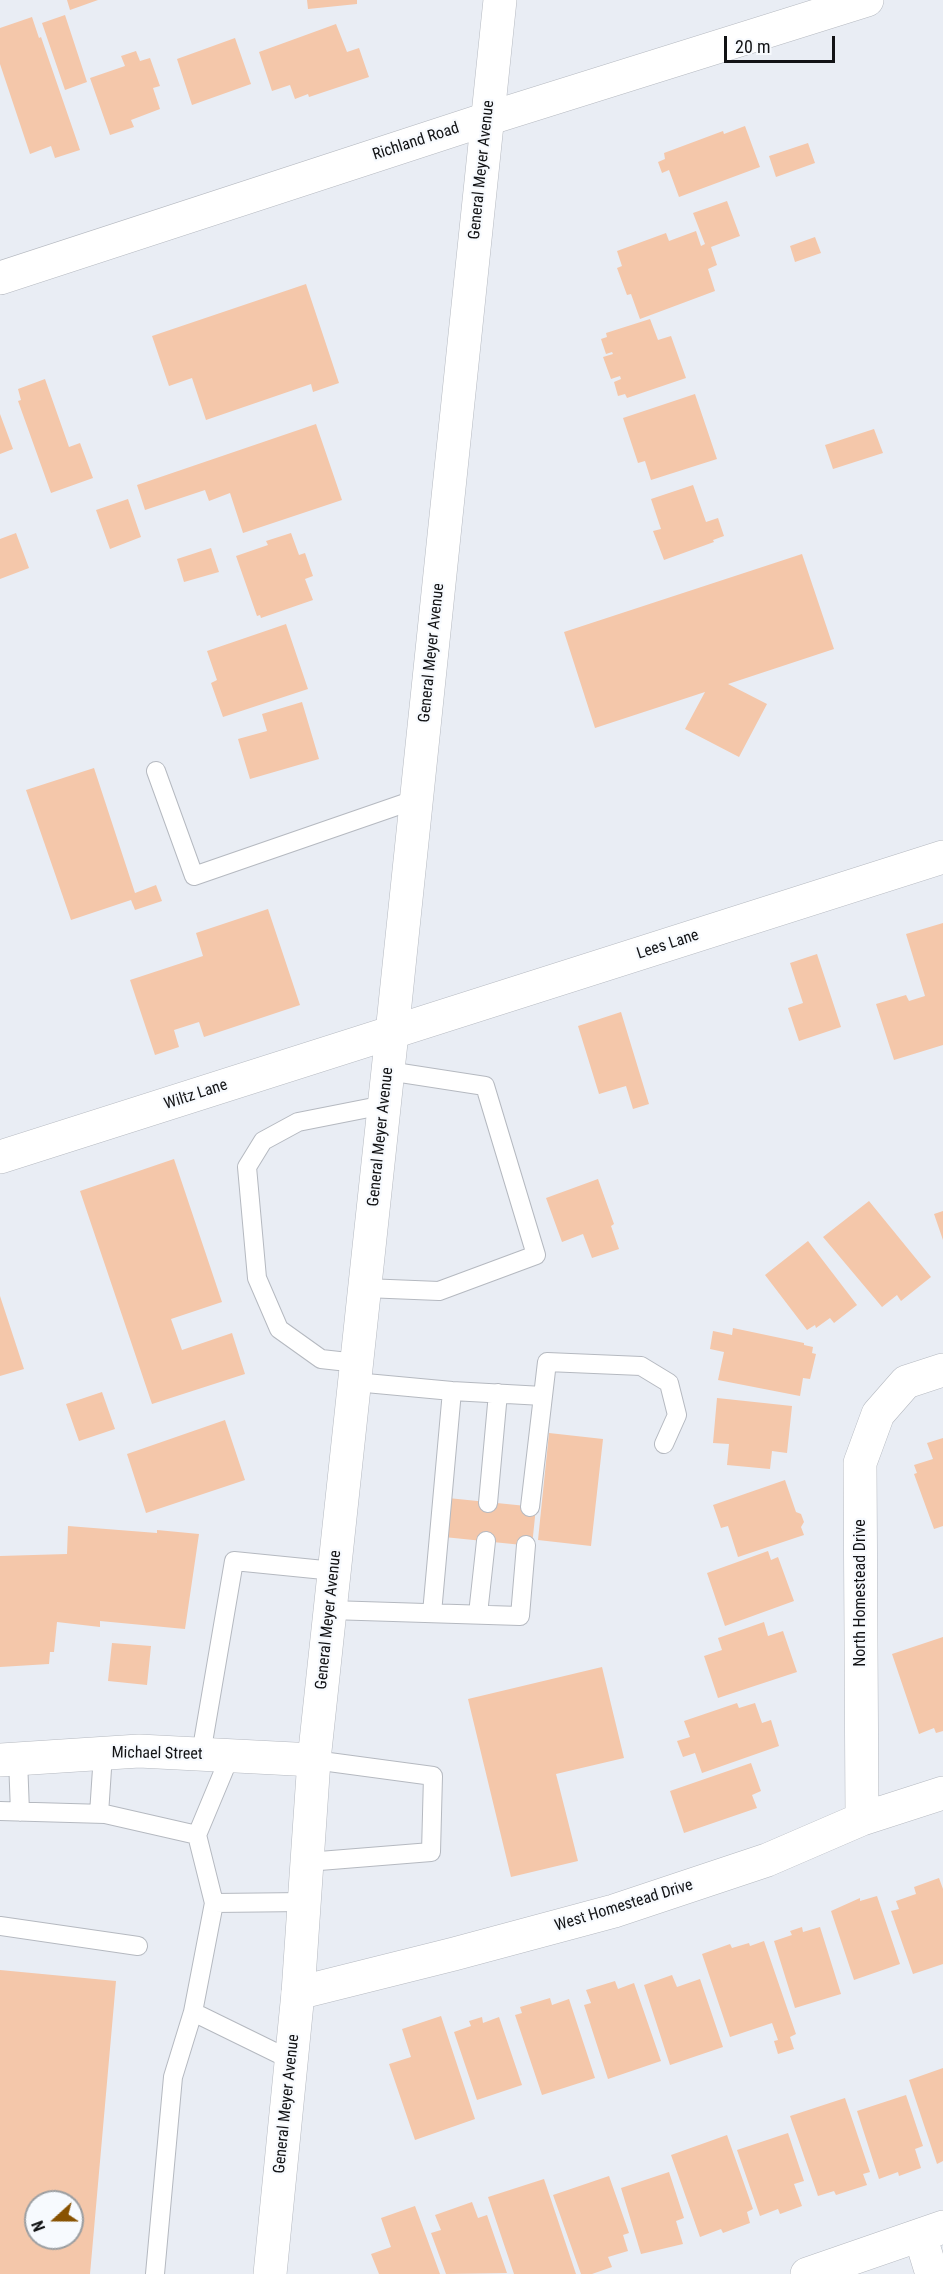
<!DOCTYPE html>
<html>
<head>
<meta charset="utf-8">
<style>
  body { margin:0 }
  #map { position:relative; width:943px; height:2274px; overflow:hidden; background:#e9edf4; font-family:"Roboto Condensed",sans-serif }
  canvas { display:block }
  .north { position:absolute; left:24px; top:2190px; width:60px; height:60px; box-sizing:border-box; background:#f7fafe; border:2px solid #9b9ea1; border-radius:50%; rotate:249deg; font-size:16px; font-weight:700; line-height:24px; text-align:center; color:#121315 }
  .north::after { content:''; display:block; margin:auto; width:21px; height:27px; background:#885201; clip-path:polygon(50% 0,100% 100%,50% 72%,0 100%) }
  .scale { position:absolute; left:724px; top:36px; width:111px; height:27px; box-sizing:border-box; border:3px solid #121315; border-top:0; padding-left:8px; font-size:18px; line-height:21px; white-space:nowrap; color:#121315; -webkit-text-stroke:4px #f7fafe; paint-order:stroke }
</style>
</head>
<body>
<div id="map">
<canvas width="943" height="2274"></canvas>
<div class="north">N</div>
<div class="scale">20 m</div>
</div>
<script>
const ctx = document.querySelector('canvas').getContext('2d');
ctx.lineJoin = 'round';
function fillPath(path, color) { ctx.fillStyle = color; ctx.fill(path, 'evenodd'); }
const poly = rows => new Path2D(rows.map(r => 'M' + r).join(''));
function trace(path, color, width, dash) { ctx.strokeStyle = color; ctx.lineWidth = width; ctx.lineCap = dash ? 'butt' : 'round'; ctx.setLineDash(dash || []); ctx.stroke(path); }
function drawText(font, color, halo, rows, align = 'center') {
  ctx.font = font + ' "Roboto Condensed",sans-serif'; ctx.lineWidth = 4.5; ctx.setLineDash([]); ctx.textBaseline = 'middle'; ctx.strokeStyle = halo; ctx.fillStyle = color; for (const [text, x, y, turn = 0] of rows) {
    ctx.save(); ctx.translate(x, y); ctx.rotate((+turn || 0) * Math.PI / 180); ctx.textAlign = isNaN(turn) ? turn : align; if (halo) ctx.strokeText(text, 0, 0); ctx.fillText(text, 0, 0); ctx.restore();
  }
}
const building = poly([
  [67,0,98,0,70,10],
  [307,0,357,0,357,4,308,9],
  [65,15,87,82,65,90,42,23],
  [32,17,39,38,41,37,80,150,55,158,51,146,30,154,0,64,0,28],
  [336,24,347,52,359,48,369,77,309,97,308,94,295,99,290,85,272,91,259,52],
  [235,38,251,84,192,105,177,59],
  [136,51,140,61,150,58,160,86,153,88,160,109,131,120,134,127,110,135,90,78,125,66,121,56],
  [745,126,760,167,679,197,669,170,662,173,658,162,665,159,664,153,723,131,724,134],
  [808,143,815,163,776,177,769,156],
  [727,201,740,236,711,247,717,265,708,269,715,291,640,319,631,294,627,295,617,268,622,266,617,251,666,233,669,241,696,231,701,246,705,244,693,213],
  [815,237,821,253,795,262,790,246],
  [306,284,339,383,313,392,311,384,206,420,192,378,169,386,152,336],
  [650,319,658,340,671,336,686,378,627,398,625,394,618,396,614,382,621,379,620,376,611,379,603,357,613,354,612,352,606,354,601,339,607,337,606,333],
  [45,379,69,447,80,443,93,478,51,493,18,401,21,400,18,389],
  [695,394,717,459,651,480,645,461,638,463,623,418],
  [0,414,13,449,0,454],
  [316,424,342,500,243,533,230,493,209,501,205,490,145,510,137,485],
  [874,429,883,453,833,469,825,445],
  [693,485,706,522,718,518,724,536,713,540,714,542,664,560,653,531,661,529,651,499],
  [128,499,141,537,110,549,96,510],
  [16,533,29,568,0,579,0,539],
  [291,533,299,555,305,553,313,576,305,579,313,600,261,618,260,615,257,616,236,556,268,545,266,541],
  [211,548,219,572,184,582,177,559],
  [802,554,834,649,728,684,767,704,739,757,685,729,705,692,595,728,564,632],
  [286,624,308,689,223,717,211,683,217,680,207,651],
  [302,702,319,759,250,779,238,739,267,731,262,714],
  [94,768,135,893,156,885,162,901,135,910,131,900,71,920,26,790],
  [268,909,300,1005,204,1037,199,1022,174,1030,179,1047,155,1055,130,980,203,956,196,933],
  [943,923,943,1045,894,1060,876,1004,906,995,909,1001,925,996,906,934],
  [817,954,841,1027,799,1041,788,1008,803,1003,790,963],
  [621,1012,649,1104,633,1109,626,1086,599,1094,578,1026],
  [174,1159,222,1302,171,1319,182,1350,232,1333,245,1374,152,1404,80,1191],
  [598,1179,614,1224,611,1226,619,1249,592,1258,583,1234,562,1242,546,1198],
  [869,1201,931,1277,901,1301,897,1295,882,1307,823,1237],
  [943,1211,943,1240,934,1214],
  [808,1241,857,1305,834,1323,830,1318,816,1328,815,1325,807,1330,765,1275],
  [0,1296,24,1369,0,1376],
  [733,1328,804,1343,804,1345,813,1347,812,1353,816,1354,810,1379,803,1378,800,1396,718,1380,724,1352,710,1349,713,1331,732,1335],
  [102,1392,115,1429,79,1441,66,1404],
  [717,1398,792,1406,787,1453,772,1451,770,1469,727,1465,729,1444,713,1443],
  [225,1420,245,1480,146,1513,127,1454],
  [549,1433,603,1439,591,1546,538,1540],
  [943,1438,943,1526,934,1529,914,1474,917,1473,914,1465,933,1459,927,1443],
  [785,1480,796,1512,801,1514,804,1522,801,1527,804,1535,738,1557,728,1526,721,1528,713,1505],
  [448,1498,536,1507,532,1546,444,1537],
  [68,1526,157,1533,157,1530,199,1534,185,1629,100,1621,100,1627,57,1622,54,1652,50,1652,49,1664,0,1667,0,1556,67,1554],
  [768,1551,771,1560,778,1557,794,1601,725,1626,707,1573],
  [764,1622,768,1636,783,1631,797,1672,718,1698,704,1656,722,1650,718,1638],
  [943,1637,943,1731,936,1733,934,1728,919,1734,892,1654],
  [112,1643,151,1646,147,1685,108,1681],
  [602,1667,624,1758,556,1774,578,1861,511,1877,468,1699],
  [737,1703,739,1708,755,1703,762,1723,771,1720,779,1746,702,1773,695,1753,683,1757,677,1741,690,1737,684,1721],
  [751,1763,761,1791,752,1795,757,1808,684,1833,670,1791],
  [939,1878,943,1889,943,1964,913,1974,891,1911,899,1909,896,1901,916,1894,914,1887],
  [877,1896,900,1964,854,1980,831,1911,860,1898,860,1901],
  [802,1927,803,1932,820,1927,841,1994,795,2008,774,1941,792,1935,790,1931],
  [764,1941,796,2034,790,2037,794,2049,778,2054,774,2041,778,2040,772,2023,730,2037,702,1954,730,1944,732,1948,749,1943,750,1946],
  [0,1970,116,1981,90,2274,0,2274],
  [36,2202,72,2202,72,2238,36,2238],
  [672,1975,677,1987,700,1979,723,2047,670,2065,644,1985],
  [615,1981,618,1989,634,1983,661,2061,608,2079,584,2005,591,2003,586,1990],
  [550,1998,552,2005,569,1999,595,2078,542,2095,515,2015,522,2013,520,2007],
  [441,2016,475,2119,415,2140,389,2064,411,2057,402,2029],
  [482,2017,483,2023,499,2017,522,2085,477,2100,454,2032,471,2026,469,2021],
  [943,2068,943,2161,937,2164,909,2080],
  [906,2095,923,2146,915,2149,921,2168,899,2176,898,2172,879,2179,857,2111],
  [845,2098,870,2172,863,2174,867,2185,836,2195,834,2191,818,2196,790,2116],
  [788,2133,804,2181,794,2184,802,2206,780,2214,778,2209,760,2216,737,2150],
  [727,2135,753,2209,747,2212,750,2223,723,2233,721,2229,700,2237,671,2155],
  [669,2172,684,2218,676,2221,683,2244,641,2254,621,2188],
  [609,2176,629,2233,623,2235,628,2251,608,2257,612,2267,592,2274,581,2274,553,2195],
  [544,2179,576,2274,514,2274,488,2197],
  [472,2202,478,2218,487,2215,507,2273,446,2274,431,2233,441,2230,435,2215],
  [415,2206,440,2274,379,2274,371,2254,391,2247,381,2218]
]);
const service = poly([
  [156,771,194,876,417,799],
  [365,1288,439,1291,536,1255,485,1086,388,1071],
  [357,1363,321,1359,279,1329,257,1278,247,1167,263,1141,298,1122,384,1105],
  [355,1382,452,1391,543,1396,530,1507],
  [543,1396,547,1362,641,1366,669,1383,677,1415,664,1444],
  [488,1503,498,1393],
  [330,1610,520,1616,526,1545],
  [432,1613,452,1391],
  [478,1614,486,1541],
  [201,1754,234,1561,334,1571],
  [18,1759,20,1812],
  [0,1811,105,1814,197,1835,214,1903,193,2012,173,2077,155,2274],
  [99,1814,103,1754],
  [197,1835,230,1756],
  [307,1862,431,1852,433,1776,314,1760],
  [214,1903,304,1902],
  [0,1926,138,1946],
  [193,2012,291,2060]
]);
const minor = poly([
  [0,278,487,119,867,0],
  [0,1157,943,857],
  [0,1760,139,1751,314,1760],
  [862,1819,860,1463,878,1414,906,1382,943,1370],
  [298,1993,454,1954,614,1911,767,1860,862,1819,943,1793],
  [920,2235,932,2274],
  [807,2274,943,2227]
]);
const secondary = poly([
  [270,2274,298,1993,314,1760,392,1033,500,0]
]);
const streetNames = [
  ["Richland Road",416,142,-18],
  ["General Meyer Avenue",482,170,-84],
  ["General Meyer Avenue",432,653,-84],
  ["Lees Lane",668,945,-18],
  ["Wiltz Lane",196,1095,-18],
  ["General Meyer Avenue",381,1137,-84],
  ["North Homestead Drive",861,1593,-90],
  ["General Meyer Avenue",329,1620,-84],
  ["Michael Street",157,1754,1],
  ["West Homestead Drive",624,1906,-17],
  ["General Meyer Avenue",287,2104,-84]
];
fillPath(building, '#f4c7aa');
trace(service, '#b5b9c0', 20);
trace(minor, '#b5b9c0', 34);
trace(secondary, '#b5b9c0', 34);
trace(service, '#fff', 18);
trace(minor, '#fff', 33);
trace(secondary, '#fff', 33);
drawText('16px', '#121315', '#f7fafe', streetNames);
</script>
</body>
</html>
